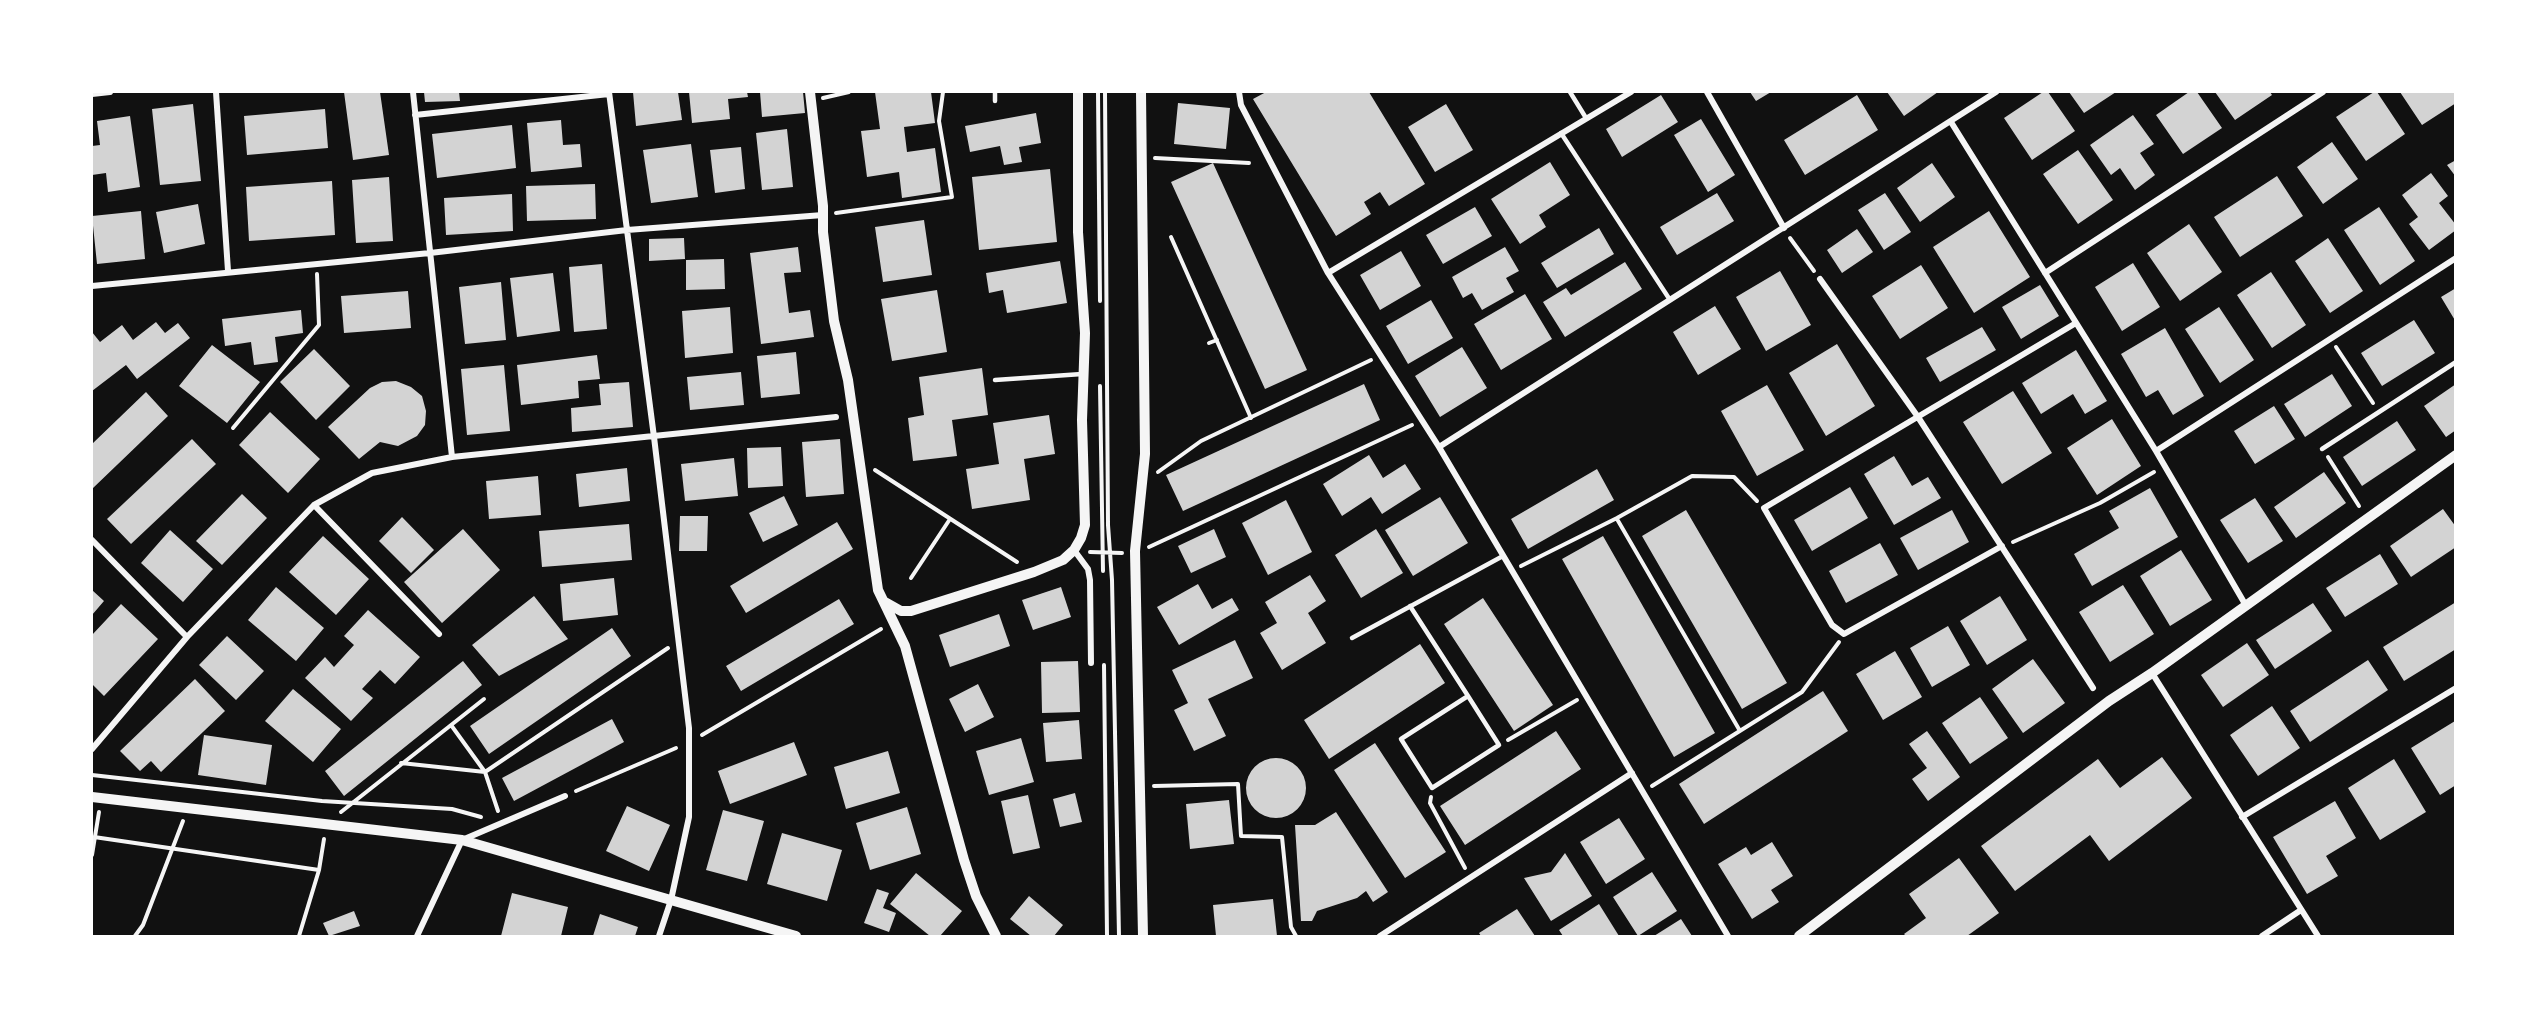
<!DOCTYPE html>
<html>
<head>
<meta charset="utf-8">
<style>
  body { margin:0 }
  #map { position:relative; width:2547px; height:1028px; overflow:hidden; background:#111; font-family:Commissioner,sans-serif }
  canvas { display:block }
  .frame { position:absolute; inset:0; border:93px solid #fff; pointer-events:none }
</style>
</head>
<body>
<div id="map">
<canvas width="2547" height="1028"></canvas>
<div class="frame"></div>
</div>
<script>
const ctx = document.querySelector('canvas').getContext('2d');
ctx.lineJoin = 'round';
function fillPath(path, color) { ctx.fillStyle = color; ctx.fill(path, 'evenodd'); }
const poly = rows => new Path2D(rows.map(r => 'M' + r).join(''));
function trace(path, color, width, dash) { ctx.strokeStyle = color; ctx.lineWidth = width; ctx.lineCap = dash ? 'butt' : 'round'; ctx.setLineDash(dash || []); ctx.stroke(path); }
const building = poly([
  [344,92,380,92,389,155,353,160],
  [424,92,459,92,460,101,425,102],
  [633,92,678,92,682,120,636,126],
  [689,92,747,92,748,97,728,99,730,119,692,123],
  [760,92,803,92,805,113,762,117],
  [875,92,931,92,935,123,904,127,907,152,935,148,941,192,902,198,899,172,867,177,861,131,880,129],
  [1266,92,1369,92,1425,184,1389,206,1380,192,1364,202,1371,214,1336,236,1253,99],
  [1750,92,1771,92,1756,101],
  [1887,92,1938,92,1904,116],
  [2043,92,2048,92,2075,131,2032,160,2004,118],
  [2069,92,2116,92,2084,113],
  [2189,92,2197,92,2222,128,2183,154,2156,115],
  [2215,92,2270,92,2272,95,2235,120],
  [2374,92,2377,92,2405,134,2366,161,2336,117],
  [2400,92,2456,92,2456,103,2422,125],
  [1661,95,1678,122,1622,157,1606,129],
  [1857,95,1878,130,1805,175,1784,140],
  [1178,103,1230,108,1226,149,1174,144],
  [193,104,201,181,160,185,152,109],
  [1446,104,1473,150,1435,172,1408,127],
  [325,109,328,148,247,155,244,116],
  [1036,113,1041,143,1019,147,1022,162,1004,165,1000,146,970,152,965,126],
  [2133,115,2154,144,2140,153,2155,175,2135,190,2120,168,2111,175,2090,145],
  [130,116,140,187,108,192,106,173,92,175,92,146,100,145,97,121],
  [1701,119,1735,175,1708,192,1674,135],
  [561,120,563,145,580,144,582,167,531,172,527,123],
  [512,125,516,168,437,178,432,134],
  [787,129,793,187,762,190,756,133],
  [2332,142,2358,179,2323,204,2297,167],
  [691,144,698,197,651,203,643,150],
  [741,147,745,189,715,193,710,150],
  [2078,150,2113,200,2078,224,2043,174],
  [2456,160,2456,177,2447,165],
  [1550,162,1570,195,1539,215,1546,227,1520,244,1491,199],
  [1213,163,1307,370,1265,389,1171,182],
  [1932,163,1955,197,1920,222,1897,188],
  [1050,169,1057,242,979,250,972,177],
  [2431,173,2448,196,2439,203,2456,225,2456,230,2429,250,2409,224,2418,217,2402,195],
  [2277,176,2303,216,2240,257,2214,217],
  [389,177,393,241,356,243,352,180],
  [332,181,335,235,249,241,246,187],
  [595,184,596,219,527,221,526,186],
  [1717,193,1734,221,1677,255,1660,227],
  [1885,193,1911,232,1884,250,1858,210],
  [512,194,513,231,446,235,444,198],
  [198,204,205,244,164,253,156,212],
  [1475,207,1492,236,1443,264,1426,235],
  [2379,207,2415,261,2380,285,2344,230],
  [141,211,145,259,97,264,92,216],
  [1989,211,2030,277,1974,313,1933,247],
  [924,220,932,275,883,282,875,227],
  [2189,224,2222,272,2180,301,2147,253],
  [1599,228,1614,254,1557,288,1541,263],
  [1857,229,1873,252,1842,273,1827,250],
  [684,238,685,259,649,261,649,239],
  [2328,238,2363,291,2330,313,2295,261],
  [798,247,801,272,784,273,789,313,810,310,814,337,761,344,750,253],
  [1505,247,1519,271,1506,278,1514,292,1482,310,1472,293,1463,298,1452,277],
  [1401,251,1421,286,1380,310,1360,275],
  [724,259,725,289,686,290,686,260],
  [1060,261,1067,303,1007,313,1003,290,989,293,986,273],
  [1625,262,1642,289,1565,337,1543,302,1566,288,1571,295],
  [2133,263,2160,307,2122,331,2095,287],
  [602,264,607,329,574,332,569,267],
  [1921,265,1948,308,1900,339,1872,296],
  [1780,271,1811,325,1766,351,1736,297],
  [2271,272,2306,325,2272,348,2237,295],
  [553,273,560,331,517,337,510,278],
  [501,282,506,340,465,344,459,287],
  [2040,285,2059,316,2021,339,2002,307],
  [2456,288,2456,322,2441,297],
  [937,290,947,352,892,361,881,299],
  [408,291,411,328,344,333,341,296],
  [1525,294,1552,339,1501,370,1474,324],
  [1431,300,1453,338,1408,364,1386,326],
  [1715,306,1741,349,1698,375,1673,332],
  [730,307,733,353,685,358,682,311],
  [2219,307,2254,360,2220,383,2185,329],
  [301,310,303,333,275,337,278,362,254,365,251,342,225,346,222,319],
  [2414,320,2435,353,2382,386,2361,353],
  [156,322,165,333,178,323,190,338,137,379,126,365,92,391,92,332,100,342,122,325,133,340],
  [1982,327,1996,350,1940,382,1926,358],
  [2165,328,2204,396,2173,415,2158,390,2146,397,2121,354],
  [1837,344,1875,406,1826,436,1789,373],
  [212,345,260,382,227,423,179,386],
  [1462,347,1487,388,1440,417,1415,376],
  [314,349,350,386,316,420,280,382],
  [2076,350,2107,401,2085,414,2073,394,2041,414,2022,383],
  [796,352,800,394,761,398,757,356],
  [597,355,600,379,578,381,579,398,521,405,517,365],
  [504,365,510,431,467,435,461,369],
  [982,368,988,415,952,420,957,456,913,461,908,418,924,415,919,377],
  [741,372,744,405,690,410,687,377],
  [2332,374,2352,406,2305,437,2284,404],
  [396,381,411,387,422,396,426,411,425,425,417,436,398,446,380,442,359,459,328,427,370,388,382,382],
  [629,382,633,427,572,432,571,408,601,405,599,384],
  [1364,384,1380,420,1183,511,1166,475],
  [2456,384,2456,430,2446,437,2424,406],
  [1767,385,1804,450,1757,476,1721,411],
  [2013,391,2052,453,2002,484,1963,422],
  [146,392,168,416,92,489,92,444],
  [2274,406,2295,439,2255,464,2234,431],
  [270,412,320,459,288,493,239,445],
  [1049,415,1055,454,1024,459,1030,500,972,509,966,469,999,464,993,423],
  [2112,419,2141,466,2097,495,2067,448],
  [2397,421,2416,450,2362,486,2343,457],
  [192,439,216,464,131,544,107,519],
  [840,439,844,494,806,497,802,442],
  [781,447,783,486,748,488,747,448],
  [1369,455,1383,478,1405,464,1421,489,1382,514,1371,497,1342,516,1323,484],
  [1894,456,1912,486,1928,477,1941,498,1894,525,1864,474],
  [734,458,738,496,685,501,681,464],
  [627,468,630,501,579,507,576,474],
  [1597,469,1614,500,1528,549,1511,519],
  [2324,472,2346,503,2296,538,2274,507],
  [538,476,541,515,489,519,486,481],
  [1850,487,1868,518,1812,551,1794,520],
  [2150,488,2178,537,2092,586,2074,554,2119,528,2109,511],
  [242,494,267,518,222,565,196,541],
  [784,496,798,525,763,542,749,513],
  [1440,497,1468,543,1413,576,1385,530],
  [2255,498,2283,541,2248,563,2220,520],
  [1286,500,1312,552,1268,575,1242,523],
  [2443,509,2456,527,2456,547,2411,577,2390,546],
  [1686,510,1787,683,1742,709,1642,536],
  [1952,510,1969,542,1918,570,1900,538],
  [680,516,708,516,707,551,679,551],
  [402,517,434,550,411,573,379,541],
  [837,522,853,549,746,613,730,586],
  [629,524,632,560,542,567,539,531],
  [463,529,500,570,442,623,404,582],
  [1214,529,1226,557,1191,573,1178,546],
  [1376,529,1403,573,1361,598,1335,555],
  [170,530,213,569,183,602,141,563],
  [323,536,369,579,336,615,289,572],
  [1603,536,1715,733,1674,757,1562,559],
  [1880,543,1898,575,1846,603,1829,571],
  [2181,550,2212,600,2170,626,2140,576],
  [2380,554,2398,584,2345,617,2326,588],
  [1310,575,1326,601,1308,613,1326,643,1282,670,1260,633,1277,623,1265,602],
  [614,578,618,615,563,621,560,584],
  [1198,584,1212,609,1232,598,1239,610,1179,645,1157,607],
  [2123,585,2154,634,2110,662,2079,612],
  [276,587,324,628,296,661,248,620],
  [1061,587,1071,617,1033,630,1022,600],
  [92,590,104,601,92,615],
  [534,596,568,639,499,676,472,645],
  [2000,596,2027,640,1987,665,1960,621],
  [1483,598,1553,705,1514,731,1444,624],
  [839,599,854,624,741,691,726,666],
  [2456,602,2456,649,2404,681,2383,647],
  [2313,603,2332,631,2275,669,2256,640],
  [121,604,158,639,104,696,92,684,92,635],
  [368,610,420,657,395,684,380,670,362,689,373,698,351,721,305,678,325,657,334,667,354,645,344,636],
  [999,614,1010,646,950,667,939,635],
  [1948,626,1970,665,1932,687,1910,648],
  [612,628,631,656,489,754,470,726],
  [227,636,264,671,236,700,199,665],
  [1235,640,1253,678,1208,699,1226,736,1194,751,1174,710,1188,703,1172,670],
  [2247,643,2269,675,2223,707,2201,675],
  [1420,644,1445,683,1329,759,1304,720],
  [1895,651,1922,697,1883,720,1856,674],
  [2033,659,2065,703,2023,733,1992,689],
  [2368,660,2388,690,2310,742,2290,711],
  [463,661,482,685,344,796,325,771],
  [1078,661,1080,712,1042,713,1041,662],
  [195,679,225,711,161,772,151,761,140,771,120,751],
  [978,684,994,717,965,732,949,699],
  [293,689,341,729,313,762,265,721],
  [1823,691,1848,731,1704,824,1679,784],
  [1980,697,2008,738,1970,764,1942,723],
  [2272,706,2300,748,2258,776,2230,735],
  [612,719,624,742,514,801,502,778],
  [1079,720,1082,759,1046,762,1043,723],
  [2455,721,2456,785,2440,795,2411,748],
  [1556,731,1581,769,1465,845,1440,806],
  [1927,731,1960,777,1928,801,1912,779,1927,768,1909,744],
  [204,735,272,745,266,785,198,775],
  [1021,738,1034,782,989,795,976,751],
  [794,742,807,775,730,804,718,771],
  [1375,743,1446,852,1405,878,1334,770],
  [888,751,900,793,846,809,834,767],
  [2162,757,2192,798,2109,861,2090,835,2015,891,1981,846,2098,759,2120,788],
  '1246 788a30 30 0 1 1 60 0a30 30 0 1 1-60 0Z',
  [2394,759,2426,812,2380,840,2348,788],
  [1075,793,1082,822,1060,827,1053,799],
  [1028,795,1040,848,1013,854,1001,801],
  [1229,800,1234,844,1190,849,1186,804],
  [2335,801,2356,838,2326,856,2338,876,2307,894,2273,837],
  [627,806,670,825,649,871,606,851],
  [907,807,921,854,870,870,856,823],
  [723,810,764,821,747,881,706,870],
  [1336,812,1388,892,1373,902,1366,891,1357,898,1317,911,1312,921,1301,921,1295,825,1315,825],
  [1619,818,1645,859,1606,884,1580,842],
  [782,833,842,850,827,901,767,884],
  [1772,842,1793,876,1771,890,1779,902,1752,919,1718,864,1746,847,1751,855],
  [1565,853,1592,896,1551,921,1524,878,1551,872],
  [1959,858,1999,913,1967,936,1906,936,1904,934,1926,918,1909,894],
  [1652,872,1677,911,1638,936,1613,897],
  [916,873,962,911,940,936,930,936,890,904],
  [877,889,889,893,883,908,896,913,889,932,864,923],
  [512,893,568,907,561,936,501,936],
  [1029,896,1063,925,1054,936,1031,936,1010,919],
  [1273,899,1277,936,1216,936,1213,905],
  [1599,904,1619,936,1563,936,1559,930],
  [1517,909,1535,936,1481,936,1479,933],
  [354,911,360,926,329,936,323,923],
  [600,914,638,927,635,936,593,936],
  [1681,919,1692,936,1654,936]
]);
const path = poly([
  [1098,92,1100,301],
  [1105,92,1108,525,1112,580,1119,936],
  [823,98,849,92],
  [1155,158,1249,163],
  [836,213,952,197,939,121,943,92],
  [1171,237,1251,418],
  [1790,238,1814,271],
  [1209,343,1217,340],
  [2336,347,2373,403],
  [1100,386,1103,571],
  [233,428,319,325,317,274],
  [2328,457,2359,506],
  [875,470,1017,562],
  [1158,472,1201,441,1371,360],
  [1617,519,1740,731],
  [2013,542,2100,503,2154,472],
  [1149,547,1412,425],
  [1090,552,1122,553],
  [1521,566,1617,518,1692,476,1734,477,1757,501],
  [911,578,950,519],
  [1104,665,1107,936],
  [451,725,485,772,498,811],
  [702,735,881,629],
  [1508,740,1577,700],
  [401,763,485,772,668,648],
  [92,775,322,801,452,809,481,817],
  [1154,786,1238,784,1241,836,1282,837,1291,927,1296,936],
  [1652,786,1802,692,1839,642],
  [576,791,676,748],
  [1431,797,1430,803,1465,868],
  [341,812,484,699],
  [94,837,319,870],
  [92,855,99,812],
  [135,936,143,925,183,821],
  [299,936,319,870,324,839]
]);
const service = poly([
  [995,92,995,101],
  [1570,92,1586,118],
  [1561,133,1670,300],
  [995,380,1082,374],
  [2322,449,2456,362],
  [1410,606,1468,696,1499,745,1432,788,1401,739,1468,696],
  [1352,638,1503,556]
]);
const minor = poly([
  [216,92,228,271],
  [413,92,452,457],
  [609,92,654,437,689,728,689,817,671,900,659,936],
  [1239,92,1241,105,1328,273,1439,447,1728,936],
  [1707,92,1784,228],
  [92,94,110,92],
  [415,115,609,94],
  [1951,122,2156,451,2245,604],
  [1328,273,1631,92],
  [2045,273,2323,92],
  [1820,279,1918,417,2093,688],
  [92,286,430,253,627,230,823,215],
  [1439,447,1996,92],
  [2156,451,2456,258],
  [314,505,439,634],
  [92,540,187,637],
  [2002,546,1844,634,1832,625,1764,508,2076,323],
  [1074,550,1088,569,1090,580,1091,663],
  [2152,673,2318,936],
  [92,749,187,637,314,505,372,473,452,457,836,417],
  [2242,817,2456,688],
  [417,936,462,840,565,796],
  [1380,936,1632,773],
  [2262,936,2301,910]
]);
const tertiary = poly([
  [810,92,823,206,823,232,834,321,848,380,878,590,905,646,964,860,976,896,996,936],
  [1141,92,1145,454,1135,551,1143,936],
  [885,602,901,611,911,611,1034,572,1063,560,1074,550,1081,538,1085,525,1082,420,1085,333,1078,232,1078,92],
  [92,797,462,840,796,936],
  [1799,936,2109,701,2152,673,2456,455]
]);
fillPath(building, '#d3d3d3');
trace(path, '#f5f5f5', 4);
trace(service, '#f5f5f5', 4.5);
trace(minor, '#f5f5f5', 6);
trace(tertiary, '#f5f5f5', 10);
</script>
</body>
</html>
